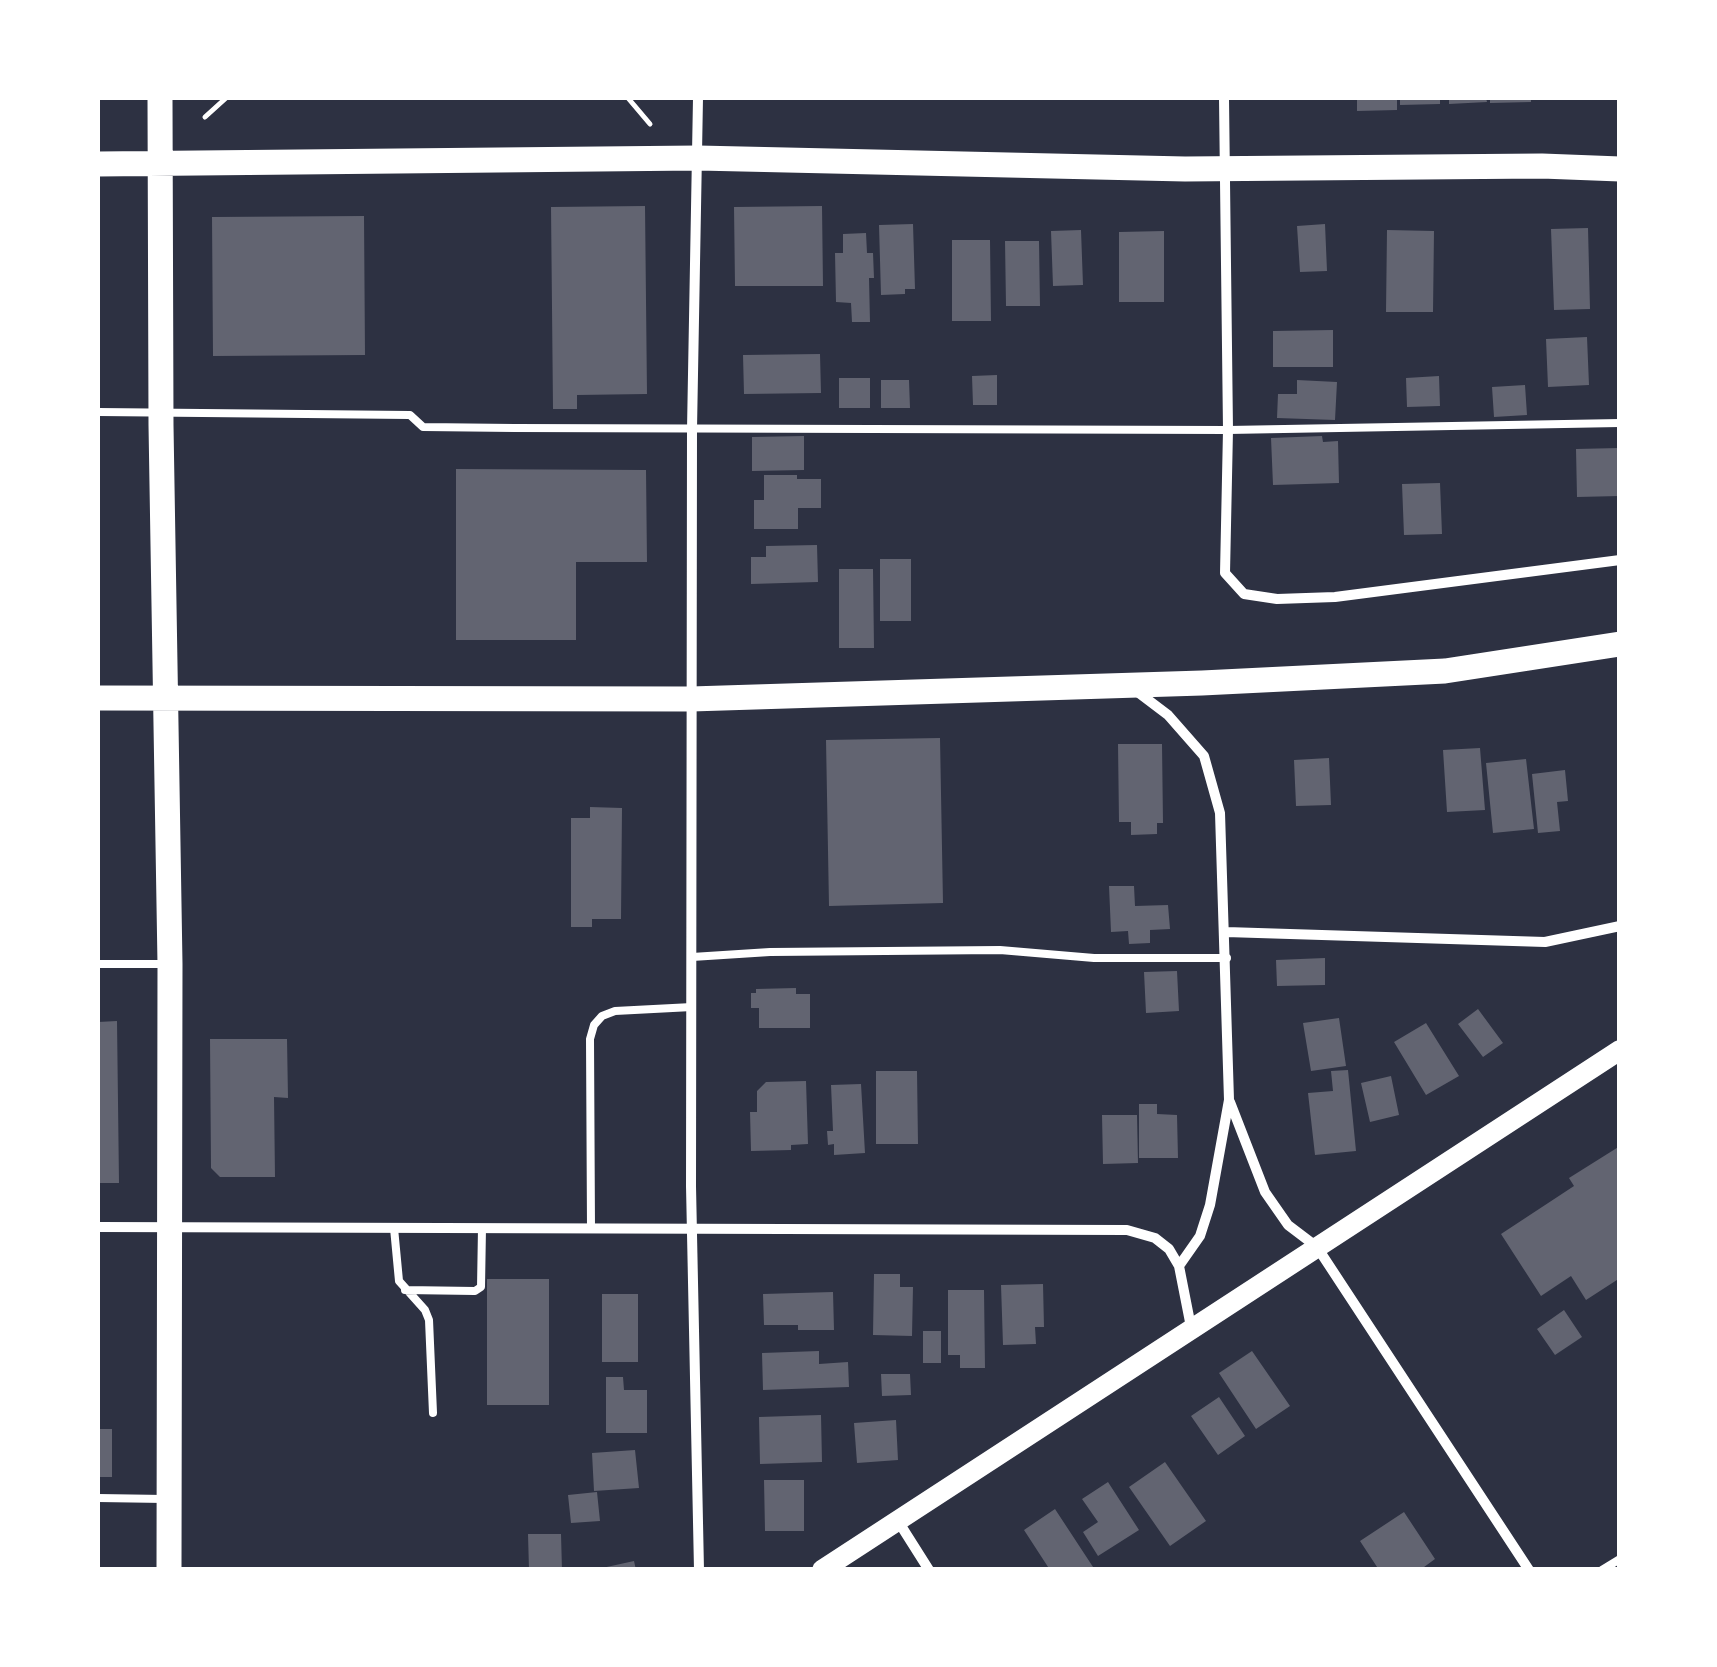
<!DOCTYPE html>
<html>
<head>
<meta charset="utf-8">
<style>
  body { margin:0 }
  #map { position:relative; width:1717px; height:1667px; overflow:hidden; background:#2d3142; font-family:Quicksand,sans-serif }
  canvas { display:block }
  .frame { position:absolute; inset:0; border:100px solid #fff; pointer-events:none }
</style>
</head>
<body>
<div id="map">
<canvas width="1717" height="1667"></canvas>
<div class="frame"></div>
</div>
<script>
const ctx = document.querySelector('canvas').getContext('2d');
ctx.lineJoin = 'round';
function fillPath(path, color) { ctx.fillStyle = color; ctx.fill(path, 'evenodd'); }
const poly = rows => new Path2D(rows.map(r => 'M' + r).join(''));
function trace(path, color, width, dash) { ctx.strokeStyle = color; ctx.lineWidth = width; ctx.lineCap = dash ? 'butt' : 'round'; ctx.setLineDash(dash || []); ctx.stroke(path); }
const building = poly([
  [1357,98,1397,98,1397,110,1357,111],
  [1400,98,1440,98,1440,104,1400,105],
  [1449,98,1486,98,1487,102,1449,104],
  [1490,98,1531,98,1531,102,1490,103],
  [645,206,647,394,577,395,577,409,553,409,551,207],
  [822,206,823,286,735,286,734,207],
  [364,216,365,355,213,356,212,217],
  [913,224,915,289,905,289,905,294,881,295,879,225],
  [1325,224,1327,271,1300,272,1297,226],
  [1588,228,1590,309,1554,310,1551,229],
  [1081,230,1083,285,1053,286,1051,231],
  [1387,230,1434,231,1433,312,1386,312],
  [1164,231,1164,302,1119,302,1119,232],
  [866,233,867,253,873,253,874,278,869,278,870,322,852,322,851,303,836,302,835,253,843,253,843,234],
  [952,240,990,240,991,321,952,321],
  [1005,241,1039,241,1040,306,1006,306],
  [1333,330,1333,367,1273,367,1273,331],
  [1587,337,1589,385,1548,387,1546,339],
  [820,354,821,393,744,394,743,355],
  [997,375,997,405,973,405,972,376],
  [1439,376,1440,406,1407,407,1406,378],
  [839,378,870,378,870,408,839,408],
  [881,380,909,380,910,408,881,408],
  [1297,380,1337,382,1335,420,1277,418,1278,394,1297,394],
  [1525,385,1527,415,1494,417,1492,387],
  [804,436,804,470,752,471,752,437],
  [1322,436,1323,442,1338,441,1339,483,1273,485,1271,438],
  [1619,448,1620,496,1577,497,1576,449],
  [456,469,646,470,647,562,576,562,576,640,456,640],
  [764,475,797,475,797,479,821,479,821,508,798,508,798,529,754,529,754,500,764,500],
  [1440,483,1442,534,1404,535,1402,484],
  [817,545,818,582,751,584,751,557,766,557,766,546],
  [880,559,911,559,911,621,880,621],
  [839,569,873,569,874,648,839,648],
  [940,738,943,903,829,906,826,740],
  [1118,744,1162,744,1163,823,1157,823,1157,834,1131,835,1131,822,1119,822],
  [1480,748,1485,810,1447,812,1443,750],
  [1329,758,1331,805,1296,806,1294,760],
  [1526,759,1534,829,1493,833,1486,763],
  [1565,770,1568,801,1557,802,1560,831,1538,833,1532,774],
  [590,807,622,808,621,919,592,919,592,927,571,927,571,818,590,818],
  [1109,886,1134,886,1135,906,1168,905,1170,929,1150,930,1150,943,1129,944,1128,931,1111,932],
  [1325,958,1325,985,1277,986,1276,960],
  [1177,971,1179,1011,1146,1013,1144,972],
  [796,988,796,994,810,994,810,1028,759,1028,759,1008,751,1008,751,993,756,993,756,989],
  [1478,1009,1503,1043,1483,1057,1458,1024],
  [1339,1018,1346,1066,1311,1071,1303,1023],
  [117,1021,119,1183,98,1183,98,1022],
  [1426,1023,1459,1076,1426,1095,1394,1042],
  [210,1039,287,1039,288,1098,274,1097,275,1177,220,1177,211,1168],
  [1348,1070,1356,1151,1315,1155,1308,1093,1333,1091,1331,1071],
  [876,1071,917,1071,918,1144,876,1144],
  [1391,1076,1399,1115,1370,1122,1361,1083],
  [806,1081,808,1144,791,1145,791,1150,751,1151,750,1112,757,1112,757,1091,766,1082],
  [861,1084,865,1153,834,1155,834,1144,828,1145,827,1131,833,1131,831,1085],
  [1139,1104,1157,1104,1157,1114,1177,1115,1178,1158,1139,1158],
  [1102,1115,1137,1115,1138,1163,1103,1164],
  [1620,1146,1620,1278,1586,1300,1571,1276,1541,1296,1501,1234,1574,1186,1569,1178],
  [874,1274,900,1274,900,1287,913,1287,912,1336,873,1335],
  [487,1279,549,1279,549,1405,487,1405],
  [1043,1284,1044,1327,1035,1327,1036,1344,1003,1345,1001,1285],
  [948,1290,984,1290,985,1368,960,1368,960,1355,948,1355],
  [833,1292,834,1330,798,1330,798,1325,764,1325,763,1294],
  [602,1294,638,1294,638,1362,602,1362],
  [1564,1310,1582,1337,1555,1355,1537,1329],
  [923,1331,941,1331,941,1363,923,1363],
  [819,1351,819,1364,848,1362,849,1387,763,1390,762,1353],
  [1252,1351,1290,1406,1256,1429,1219,1373],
  [881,1374,910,1374,911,1395,882,1396],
  [606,1377,623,1377,624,1390,647,1390,647,1433,606,1433],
  [1219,1397,1245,1436,1218,1455,1191,1416],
  [821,1415,822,1462,760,1464,759,1417],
  [896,1420,898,1460,857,1463,854,1423],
  [98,1429,112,1429,112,1477,98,1477],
  [635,1450,639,1488,594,1491,592,1453],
  [1165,1462,1206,1521,1170,1546,1129,1487],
  [764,1480,804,1480,804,1531,765,1531],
  [1108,1482,1139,1530,1098,1556,1083,1532,1098,1522,1082,1499],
  [597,1492,600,1521,571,1523,568,1495],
  [1055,1509,1095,1570,1050,1570,1024,1530],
  [1404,1512,1435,1559,1420,1570,1379,1570,1360,1541],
  [528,1534,561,1534,562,1570,529,1570],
  [634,1561,636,1570,603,1570,602,1568]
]);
const path = poly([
  [628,98,650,124],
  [205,117,226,98]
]);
const service = poly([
  [98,412,410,415,423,427,514,428,1228,430,1620,423],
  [692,957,770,952,1000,950,1094,958,1227,958],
  [98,964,166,964],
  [394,1228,399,1281,425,1310,429,1320,433,1413],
  [591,1229,590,1039,594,1025,602,1016,615,1011,692,1007],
  [405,1290,475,1291,481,1287,482,1228],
  [98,1498,165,1499],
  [1602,1570,1620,1559]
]);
const minor = poly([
  [698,98,692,429,691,1186,699,1570],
  [1224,98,1228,430,1225,573,1244,594,1277,599,1335,597,1620,560],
  [1135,690,1168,715,1204,756,1220,813,1229,1100,1210,1205,1200,1236,1179,1266],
  [1226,932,1545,942,1620,926],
  [1230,1102,1265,1192,1288,1225,1317,1247,1529,1570],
  [98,1227,1127,1230,1155,1238,1169,1249,1179,1266,1191,1327],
  [898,1521,929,1570]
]);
const secondary = poly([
  [822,1570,1620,1050]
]);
const primary = poly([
  [160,98,161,425,170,964,169,1570],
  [98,164,698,158,1185,169,1542,166,1620,169],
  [98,698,691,699,1202,683,1445,671,1620,644]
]);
fillPath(building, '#626471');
trace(path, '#fff', 5);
trace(service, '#fff', 8);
trace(minor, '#fff', 10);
trace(secondary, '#fff', 20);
trace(primary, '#fff', 25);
</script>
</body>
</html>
